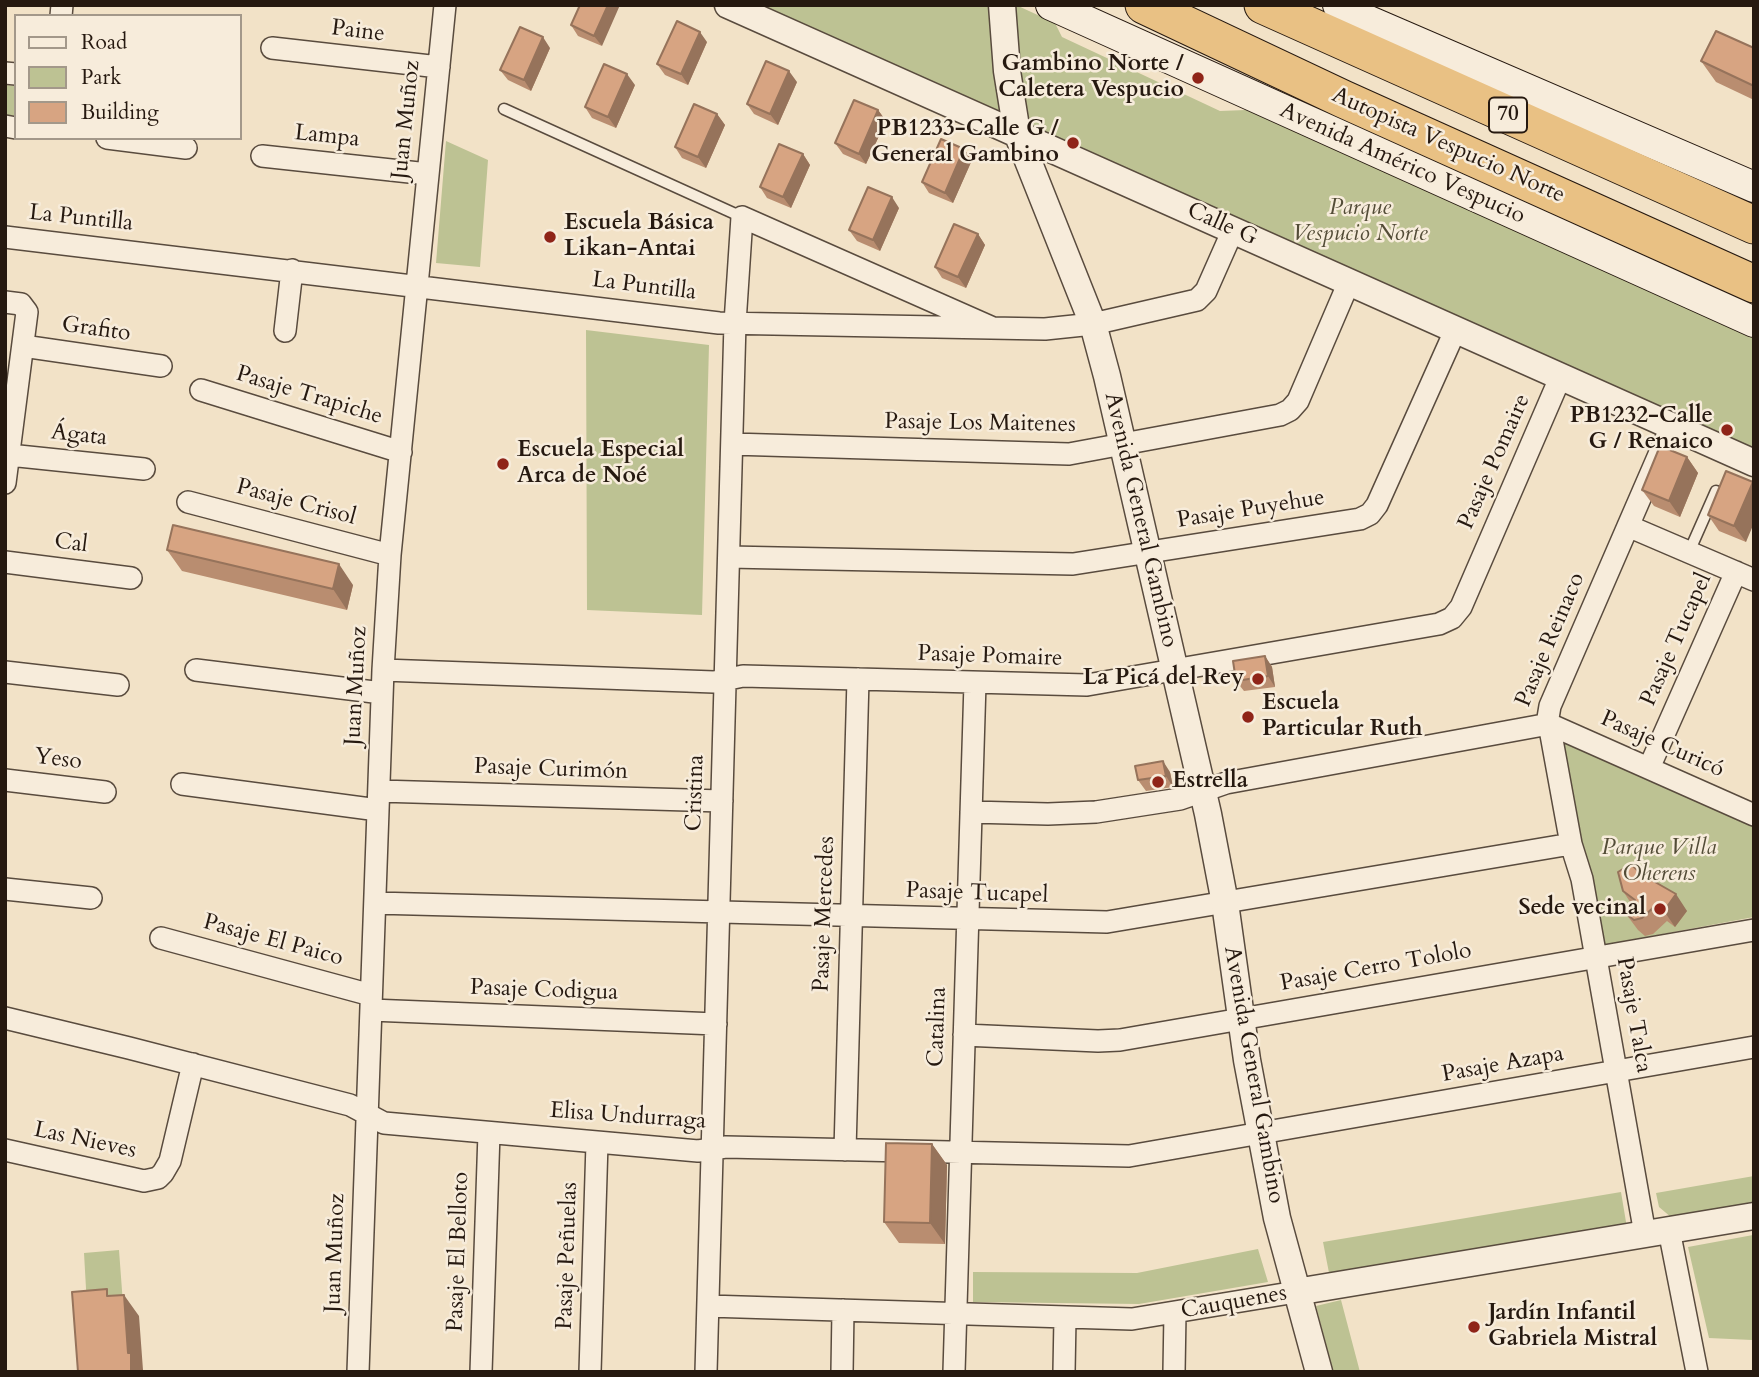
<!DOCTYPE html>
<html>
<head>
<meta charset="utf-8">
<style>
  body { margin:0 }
  #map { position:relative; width:1759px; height:1377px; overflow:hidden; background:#f2e2c7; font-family:Cardo,serif }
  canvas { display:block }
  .frame { position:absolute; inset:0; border:7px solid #261910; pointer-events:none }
  .legend { position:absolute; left:14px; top:14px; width:228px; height:126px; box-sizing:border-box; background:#f7ecdb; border:2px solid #a3988a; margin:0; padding:9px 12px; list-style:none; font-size:21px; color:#261910 }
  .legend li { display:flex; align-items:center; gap:14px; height:35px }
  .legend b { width:35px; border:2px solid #a3988a }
</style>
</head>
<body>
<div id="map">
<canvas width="1759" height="1377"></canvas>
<div class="frame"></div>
<ul class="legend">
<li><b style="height:9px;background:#f7ecdb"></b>Road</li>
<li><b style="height:19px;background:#bdc293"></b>Park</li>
<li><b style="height:19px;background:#d7a482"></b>Building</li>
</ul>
</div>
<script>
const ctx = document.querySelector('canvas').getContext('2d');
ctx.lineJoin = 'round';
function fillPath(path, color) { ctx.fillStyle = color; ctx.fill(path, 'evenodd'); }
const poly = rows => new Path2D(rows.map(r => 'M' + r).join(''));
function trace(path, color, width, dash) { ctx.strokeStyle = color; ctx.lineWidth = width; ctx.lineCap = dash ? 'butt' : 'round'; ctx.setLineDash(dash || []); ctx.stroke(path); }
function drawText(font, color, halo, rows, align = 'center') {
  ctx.font = font + ' Cardo,serif'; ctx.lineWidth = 5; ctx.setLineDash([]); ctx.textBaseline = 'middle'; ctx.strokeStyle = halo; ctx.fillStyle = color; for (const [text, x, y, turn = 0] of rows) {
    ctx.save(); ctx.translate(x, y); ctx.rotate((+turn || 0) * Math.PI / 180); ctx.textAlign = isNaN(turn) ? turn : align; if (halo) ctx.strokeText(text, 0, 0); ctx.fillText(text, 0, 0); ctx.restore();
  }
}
const green = poly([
  [761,5,1016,5,1055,23,1062,37,1220,111,1246,110,1754,338,1754,458],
  [5,85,16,86,16,116,5,115],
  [446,141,488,160,480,267,436,263],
  [586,330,709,345,702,615,587,610],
  [1568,740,1754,826,1754,917,1625,941,1600,948,1561,745],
  [1754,1176,1754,1210,1678,1223,1659,1207,1656,1193],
  [1621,1192,1627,1228,1330,1278,1323,1242],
  [1753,1235,1752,1340,1709,1338,1688,1247],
  [1258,1249,1268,1282,1139,1304,973,1302,973,1272,1137,1273],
  [119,1250,123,1304,87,1306,84,1253],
  [1341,1300,1360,1372,1333,1372,1316,1306]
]);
const service = poly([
  [504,109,742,217],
  [1689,552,1716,491]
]);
const minor = poly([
  [61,16,62,5],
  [272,48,439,67],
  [5,73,16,74],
  [5,126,16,128],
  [107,138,186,148],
  [262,156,428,174],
  [5,237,719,323,1045,329,1093,324,1197,300,1206,291,1233,230],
  [5,302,21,304,27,312,5,483],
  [285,331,292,270],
  [23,346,161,366],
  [201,390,401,452],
  [732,444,1069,454,1280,415,1290,410,1298,401,1349,282],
  [9,455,144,469],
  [188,502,390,555],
  [1628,526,1754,580],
  [729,557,1073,564,1360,519,1370,514,1377,505,1455,331],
  [5,562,131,578],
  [196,670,382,693],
  [383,670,714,682,743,676,1087,685,1439,624,1452,618,1461,607,1560,378],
  [5,672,118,685],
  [1549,724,1754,815],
  [1649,768,1736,572],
  [5,780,105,792],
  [182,784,378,810],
  [379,791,722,801],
  [971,812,1048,814,1096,812,1180,799,1226,783,1549,724],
  [5,889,91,898],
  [375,903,1107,922,1571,844],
  [161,938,371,995],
  [371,1010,716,1024],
  [5,1018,129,1048,350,1105,384,1123,698,1151,726,1147,1129,1156,1754,1047],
  [964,1035,1098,1041,1120,1040,1754,930],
  [5,1150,144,1181,158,1178,163,1173,170,1161,193,1064],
  [845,1150,858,679],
  [1669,1230,1697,1372],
  [1645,1234,1582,879,1571,844,1548,718,1550,706,1671,427],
  [708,1306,1132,1319,1296,1292],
  [358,1372,383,670,390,555,445,5],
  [481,1372,489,1133],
  [590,1372,597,1143],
  [706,1372,735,323,742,217,993,328],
  [842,1372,843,1310],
  [954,1372,975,683],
  [1064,1372,1065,1318],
  [1174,1372,1175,1313]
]);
const tertiary = poly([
  [728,5,1754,463],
  [1002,5,1007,71,1017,133,1093,324,1107,376,1208,814,1225,903,1247,1060,1277,1218,1319,1372],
  [1296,1292,1754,1216]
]);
const secondary = poly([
  [1051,5,1754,322],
  [1338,5,1362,18,1754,187]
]);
const motorway = poly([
  [1144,5,1343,99,1754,284],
  [1263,5,1754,225]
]);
const wall = poly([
  [580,5,602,46,578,36,571,25],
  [707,42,688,85,665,75,657,64],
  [550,48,531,91,508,80,500,70],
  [1754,48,1754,100,1716,82,1701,61],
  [797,82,778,125,754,114,747,104],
  [635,85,616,128,592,118,585,107],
  [878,110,886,121,866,164,843,154,835,143],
  [717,114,725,125,706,168,682,158,675,147],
  [964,149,972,160,953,203,929,193,922,182],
  [803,154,810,165,791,208,767,198,760,187],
  [899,208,880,251,857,241,849,230],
  [978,234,985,245,966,288,942,278,935,267],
  [1687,457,1698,473,1680,517,1654,506,1642,490],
  [1754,484,1746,542,1719,531,1708,515],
  [167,550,353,585,347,610,182,571],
  [1265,656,1272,667,1275,687,1244,691,1236,681],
  [1170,772,1173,787,1146,791,1138,780],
  [1641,874,1687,911,1675,927,1667,921,1653,934,1645,936,1638,930,1626,914,1632,905,1623,891],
  [932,1144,947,1165,945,1244,899,1243,884,1222]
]);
const shadedWall = poly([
  [608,5,620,5,602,46,594,36],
  [700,32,707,42,688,85,681,74],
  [543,37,550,48,531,91,524,80],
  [789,71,797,82,778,125,770,114],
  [627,74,635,85,616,128,608,117],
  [878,110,886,121,866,164,859,154],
  [717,114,725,125,706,168,698,157],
  [964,149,972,160,953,203,945,193],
  [803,154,810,165,791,208,783,197],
  [892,197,899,208,880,251,873,240],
  [978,234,985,245,966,288,958,277],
  [1687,457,1698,473,1680,517,1669,501],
  [1753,482,1754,484,1754,523,1746,542,1734,526],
  [339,564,353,585,347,610,333,589],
  [1265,656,1272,667,1275,687,1268,676],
  [1163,761,1170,772,1173,787,1166,776],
  [1676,894,1687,911,1675,927,1664,911],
  [932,1144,947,1165,945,1244,930,1223],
  [124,1295,139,1316,143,1370,144,1372,131,1372,128,1353]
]);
const building = poly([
  [580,5,608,5,594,36,571,25,580,5],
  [677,21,700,32,681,74,657,64,677,21],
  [520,27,543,37,524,80,500,70,520,27],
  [1716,31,1754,48,1754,86,1701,61,1716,31],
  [766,61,789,71,770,114,747,104,766,61],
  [604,64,627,74,608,117,585,107,604,64],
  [854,100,878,110,859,154,835,143,854,100],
  [694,104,717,114,698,157,675,147,694,104],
  [941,139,964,149,945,193,922,182,941,139],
  [779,144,803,154,783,197,760,187,779,144],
  [868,187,892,197,873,240,849,230,868,187],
  [954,224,978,234,958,277,935,267,954,224],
  [1660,446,1687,457,1669,501,1642,490,1660,446],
  [1726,471,1753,482,1734,526,1708,515,1726,471],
  [173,525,339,564,333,589,167,550,173,525],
  [1265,656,1268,676,1236,681,1233,661,1265,656],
  [1163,761,1166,776,1138,780,1135,766,1163,761],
  [1631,864,1641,874,1676,894,1664,911,1656,905,1642,918,1634,920,1626,914,1635,900,1623,891,1618,872,1631,864],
  [886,1143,932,1144,930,1223,884,1222,886,1143],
  [107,1289,107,1296,124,1295,128,1353,131,1353,131,1372,78,1372,72,1292,107,1289]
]);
const markers = [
  [1198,78,7,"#8f2418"],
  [1073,143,7,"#8f2418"],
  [550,237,7,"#8f2418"],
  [1727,430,7,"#8f2418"],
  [503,464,7,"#8f2418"],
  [1258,679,7,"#8f2418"],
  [1248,717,7,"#8f2418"],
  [1158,782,7,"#8f2418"],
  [1660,909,7,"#8f2418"],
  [1474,1327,7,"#8f2418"]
];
const shields = [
  [1508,115,38]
];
const shieldNames = [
  ["70",1508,115]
];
const streetNames = [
  ["Paine",358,32,7],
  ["Juan Muñoz",407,120,-84],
  ["Lampa",327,137,6],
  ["Autopista Vespucio Norte",1448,146,24],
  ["Avenida Américo Vespucio",1402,164,24],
  ["La Puntilla",81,219,6],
  ["Calle G",1222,225,24],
  ["La Puntilla",644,287,7],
  ["Grafito",96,330,8],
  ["Pasaje Trapiche",309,396,17],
  ["Pasaje Los Maitenes",980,424,1],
  ["Ágata",79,436,6],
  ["Pasaje Pomaire",1495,462,-66],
  ["Pasaje Crisol",296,503,15],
  ["Pasaje Puyehue",1251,510,-9],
  ["Avenida General Gambino",1140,520,77],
  ["Cal",71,544,7],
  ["Pasaje Reinaco",1551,640,-67],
  ["Pasaje Tucapel",1677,640,-66],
  ["Pasaje Pomaire",990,657,2],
  ["Juan Muñoz",357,686,-87],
  ["Pasaje Curicó",1662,745,24],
  ["Yeso",58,760,7],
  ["Pasaje Curimón",551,770,2],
  ["Cristina",696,793,-88],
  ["Pasaje Tucapel",977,894,2],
  ["Pasaje Mercedes",825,914,-88],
  ["Pasaje El Paico",273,941,15],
  ["Pasaje Cerro Tololo",1376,968,-10],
  ["Pasaje Codigua",544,991,2],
  ["Pasaje Talca",1633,1015,80],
  ["Catalina",938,1027,-88],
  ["Pasaje Azapa",1503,1065,-10],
  ["Avenida General Gambino",1253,1075,80],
  ["Elisa Undurraga",628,1117,4],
  ["Las Nieves",85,1141,12],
  ["Pasaje El Belloto",459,1252,-88],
  ["Juan Muñoz",336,1253,-88],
  ["Pasaje Peñuelas",568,1256,-88],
  ["Cauquenes",1234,1303,-10]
];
const poiNames = [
  ["Gambino Norte /",1184,65],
  ["Caletera Vespucio",1184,91],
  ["PB1233-Calle G /",1059,130],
  ["General Gambino",1059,156],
  ["Escuela Básica",564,224,"left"],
  ["Likan-Antai",564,250,"left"],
  ["PB1232-Calle",1713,417],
  ["G / Renaico",1713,443],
  ["Escuela Especial",517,451,"left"],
  ["Arca de Noé",517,477,"left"],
  ["La Picá del Rey",1244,679],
  ["Escuela",1262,704,"left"],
  ["Particular Ruth",1262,730,"left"],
  ["Estrella",1172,782,"left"],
  ["Sede vecinal",1646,909],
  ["Jardín Infantil",1488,1314,"left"],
  ["Gabriela Mistral",1488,1340,"left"]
];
const parkNames = [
  ["Parque",1360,209],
  ["Vespucio Norte",1360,235],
  ["Parque Villa",1659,849],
  ["Oherens",1659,875]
];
fillPath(green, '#bdc293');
trace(service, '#594b3e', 13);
trace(minor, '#594b3e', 24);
trace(tertiary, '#594b3e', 29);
trace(secondary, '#261910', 32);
trace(motorway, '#261910', 39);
trace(service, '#f7ecdb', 10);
trace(minor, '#f7ecdb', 21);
trace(tertiary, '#f7ecdb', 26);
trace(secondary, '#f7ecdb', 30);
trace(motorway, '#e9c184', 37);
fillPath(wall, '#b98d70');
fillPath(shadedWall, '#96735b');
fillPath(building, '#d7a482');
trace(building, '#96735b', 2);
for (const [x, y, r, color] of markers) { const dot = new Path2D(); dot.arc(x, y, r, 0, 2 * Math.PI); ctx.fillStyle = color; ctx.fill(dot); trace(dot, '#f7ecdb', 2.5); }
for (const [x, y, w] of shields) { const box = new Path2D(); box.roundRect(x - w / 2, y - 17.5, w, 35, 5); ctx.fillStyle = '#f7ecdb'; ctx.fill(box); trace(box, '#261910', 2); }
drawText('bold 21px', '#261910', null, shieldNames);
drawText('23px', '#261910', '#f7ecdb', streetNames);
drawText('bold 23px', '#261910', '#f7ecdb', poiNames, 'right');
drawText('italic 23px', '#534c37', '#f7ecdb', parkNames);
</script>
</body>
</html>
